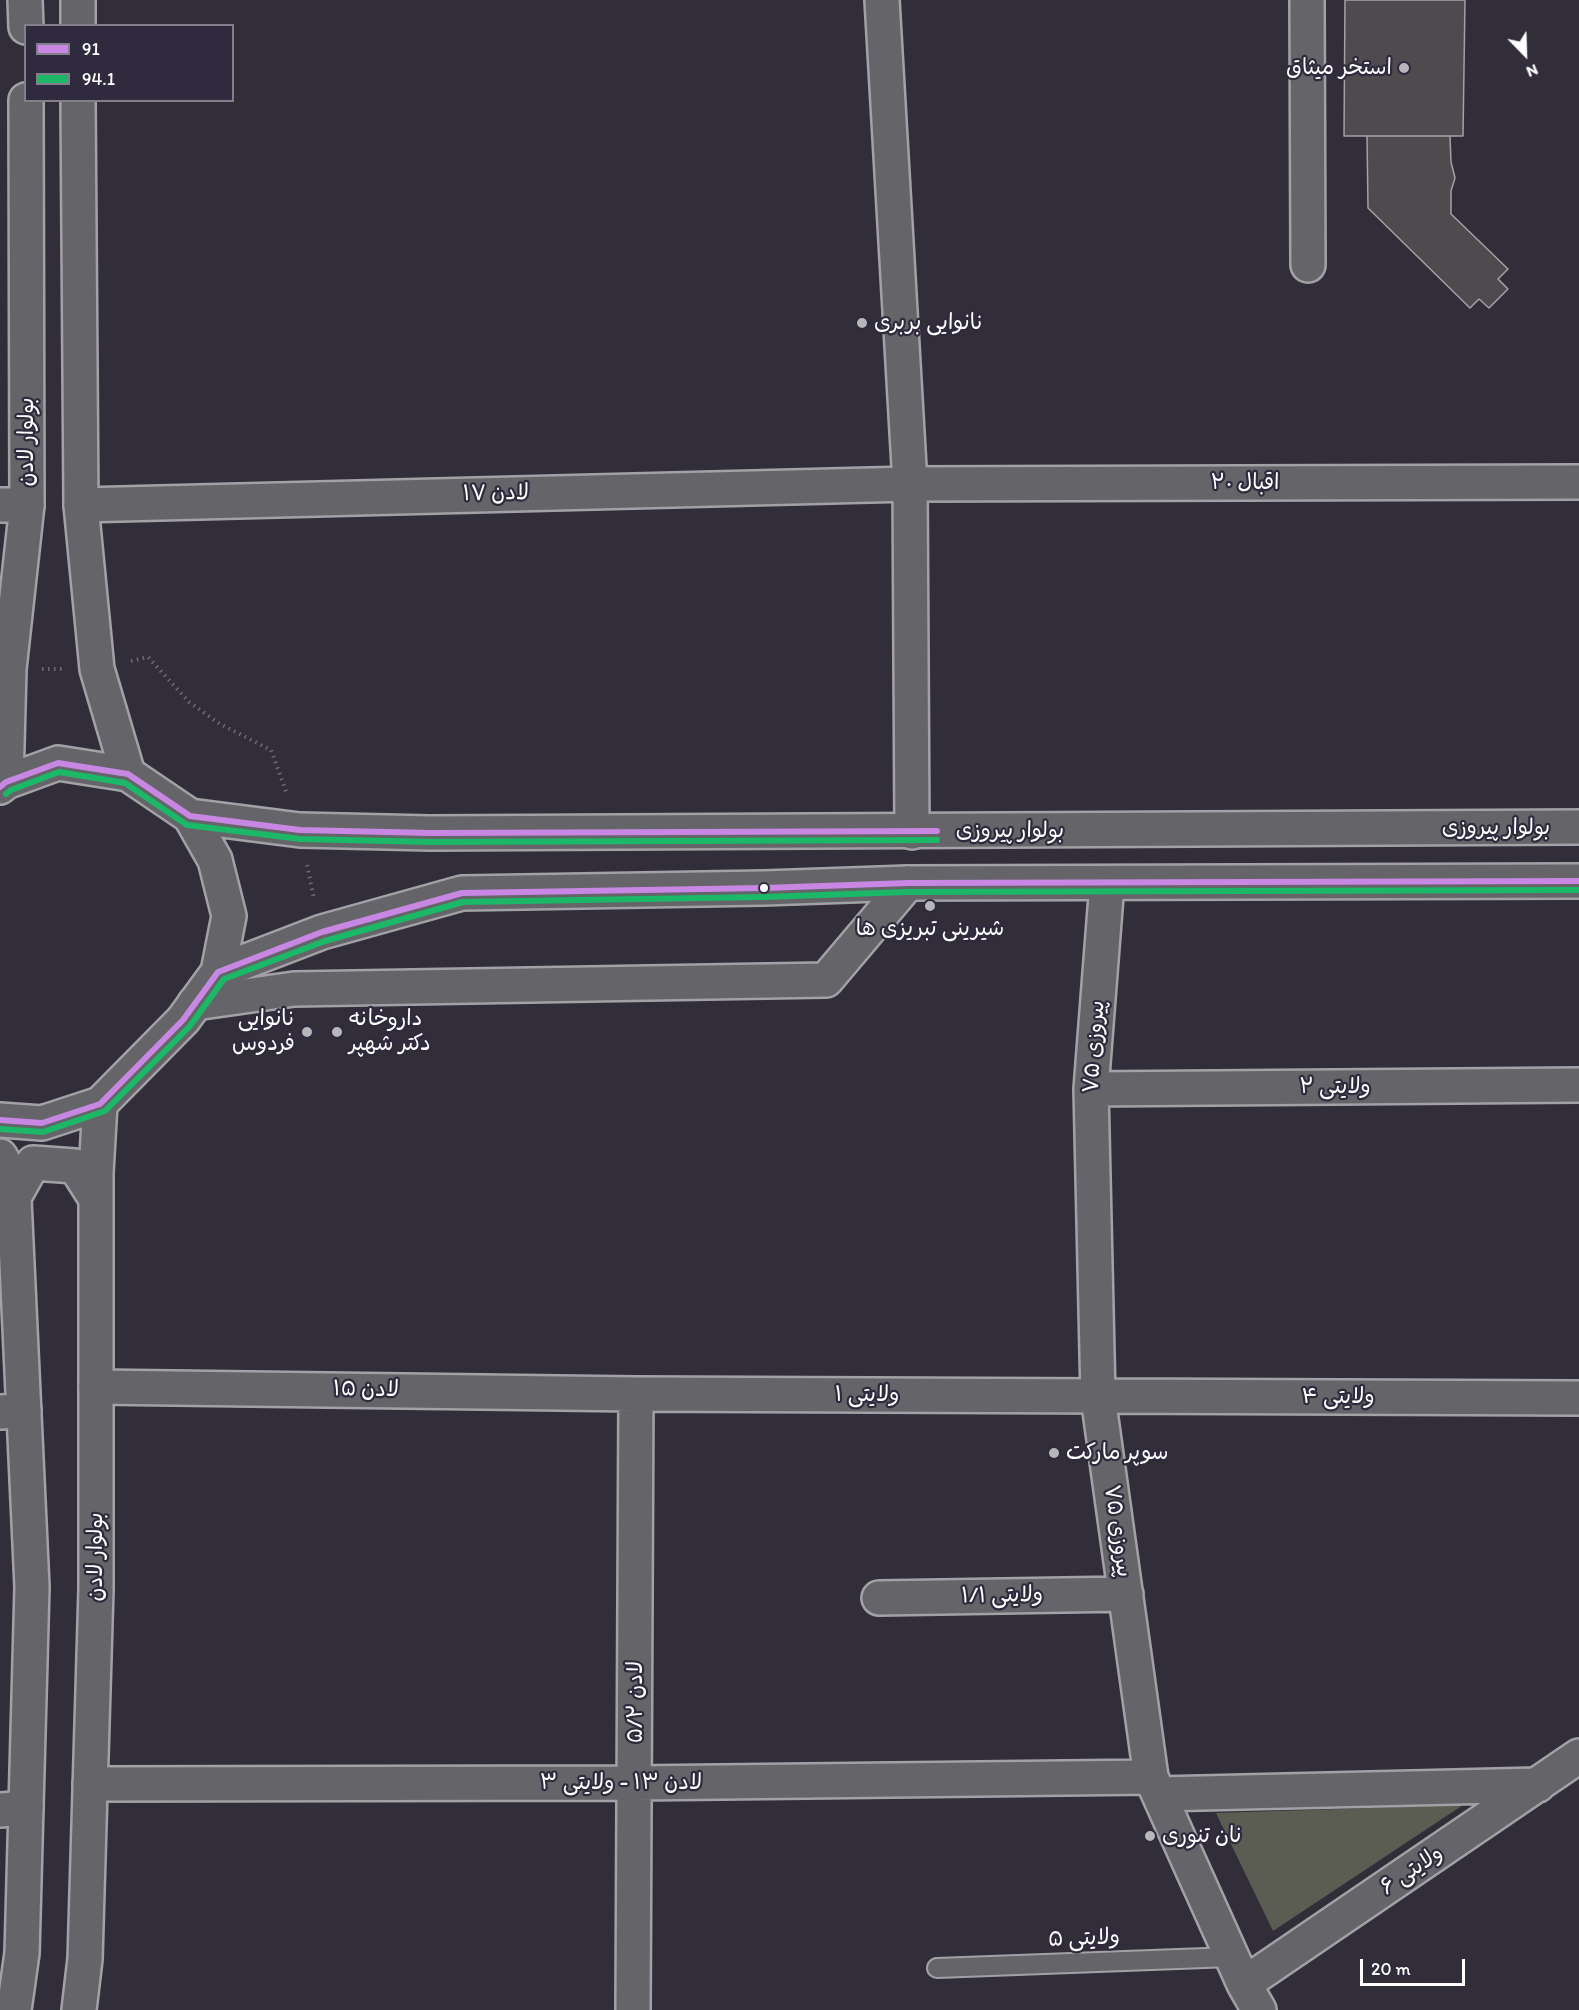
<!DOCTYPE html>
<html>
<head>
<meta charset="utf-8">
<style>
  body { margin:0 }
  #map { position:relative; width:1579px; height:2010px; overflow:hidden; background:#312e39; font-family:Itim,sans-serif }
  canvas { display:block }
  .legend { position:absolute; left:24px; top:24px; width:210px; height:78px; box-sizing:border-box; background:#2f2a3d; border:2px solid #827f8b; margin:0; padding:8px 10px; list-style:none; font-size:18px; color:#fff }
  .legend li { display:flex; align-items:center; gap:12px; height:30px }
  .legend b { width:30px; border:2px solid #827f8b }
  .north { position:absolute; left:1495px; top:24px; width:60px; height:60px; -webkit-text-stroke:4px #2f2a3d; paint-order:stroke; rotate:157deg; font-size:16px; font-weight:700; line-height:24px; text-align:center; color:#fff }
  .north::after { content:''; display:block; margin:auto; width:21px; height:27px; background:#fff; clip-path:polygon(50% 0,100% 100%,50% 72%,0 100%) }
  .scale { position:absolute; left:1360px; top:1959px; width:105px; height:27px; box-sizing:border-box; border:3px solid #fff; border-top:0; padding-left:8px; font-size:18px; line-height:21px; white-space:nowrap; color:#fff; -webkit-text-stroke:4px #2f2a3d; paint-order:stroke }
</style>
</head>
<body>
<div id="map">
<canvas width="1579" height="2010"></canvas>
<ul class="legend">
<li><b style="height:8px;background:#c787e3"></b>91</li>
<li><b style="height:8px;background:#1ab867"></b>94.1</li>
</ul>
<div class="north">N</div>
<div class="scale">20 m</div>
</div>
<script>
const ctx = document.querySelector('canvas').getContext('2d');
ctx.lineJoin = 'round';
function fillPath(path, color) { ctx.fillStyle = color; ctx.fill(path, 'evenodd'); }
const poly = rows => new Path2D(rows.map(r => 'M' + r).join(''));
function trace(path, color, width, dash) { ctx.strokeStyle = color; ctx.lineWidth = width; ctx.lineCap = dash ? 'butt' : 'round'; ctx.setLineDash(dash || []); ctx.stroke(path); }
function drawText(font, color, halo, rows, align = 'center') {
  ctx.font = font + ' Itim,"Playpen Sans Arabic",sans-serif'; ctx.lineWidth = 4.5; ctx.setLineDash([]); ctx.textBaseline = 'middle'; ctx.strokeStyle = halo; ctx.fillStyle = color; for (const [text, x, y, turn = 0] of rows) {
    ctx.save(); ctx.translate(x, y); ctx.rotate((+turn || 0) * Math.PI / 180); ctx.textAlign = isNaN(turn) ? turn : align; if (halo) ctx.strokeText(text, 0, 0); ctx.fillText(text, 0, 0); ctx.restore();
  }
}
const green = poly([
  [1463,1805,1273,1931,1216,1813]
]);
const building = poly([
  [1345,0,1465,0,1463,136,1344,136,1345,0],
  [1367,136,1450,136,1451,162,1455,178,1451,191,1451,214,1508,269,1498,279,1508,289,1489,308,1479,299,1470,308,1368,208,1367,136]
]);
const path = poly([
  [131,661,148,657,189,702,220,724,271,750,287,794],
  [42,669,64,669],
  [307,865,314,899]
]);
const service = poly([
  [937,1968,1232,1957]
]);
const minor = poly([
  [882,0,910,484,912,832],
  [1307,0,1308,265],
  [0,505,27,505],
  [81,505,910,484,1579,482],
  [1107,883,1091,1089,1098,1397,1151,1777,1244,1984,1259,2010],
  [195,1003,294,989,826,980,908,883],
  [1091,1089,1579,1085],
  [96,1387,636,1394,1579,1398],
  [0,1412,24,1411],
  [879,1598,1126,1594],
  [90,1784,635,1783,1151,1777],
  [1159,1794,1538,1785],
  [0,1810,26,1808],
  [1244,1984,1579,1756],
  [633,2010,636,1394]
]);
const secondary = poly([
  [25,0,26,27],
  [78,0,78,26],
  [78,100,81,505,97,669,128,774],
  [6,782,9,669,27,505,26,100],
  [0,1156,13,1178,32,1587,22,1953,14,2010],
  [14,1197,33,1163,75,1166,96,1199],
  [79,2010,85,1959,96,1589,96,1173,100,1104]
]);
const primary = poly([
  [0,787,6,782,58,763,128,774,190,816,215,860,229,916,218,972,183,1020,100,1104,42,1123,0,1120],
  [190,816,300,830,430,833,1579,827],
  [218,972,322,932,462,893,764,888,908,883,1579,881]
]);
const bus1 = poly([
  [0,787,6,782,58,763,128,774,190,816,300,830,430,833,937,831],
  [0,1120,42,1123,100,1104,183,1020,218,972,322,932,462,893,764,888,908,883,1579,881]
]);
const bus2 = poly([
  [6,794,11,790,59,772,125,783,187,825,300,839,430,842,937,840],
  [0,1129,43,1132,105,1111,190,1026,224,979,325,941,463,902,764,897,908,892,1579,890]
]);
const markers = [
  [1404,68,6,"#b7b6ba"],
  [862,323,6,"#b7b6ba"],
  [764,888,5,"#fff"],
  [930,906,6,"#b7b6ba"],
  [307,1032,6,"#b7b6ba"],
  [337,1032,6,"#b7b6ba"],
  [1054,1453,6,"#b7b6ba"],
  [1150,1836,6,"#b7b6ba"]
];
const poiNames = [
  ["استخر میثاق",1392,68,"right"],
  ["نانوایی بربری",874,323],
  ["شیرینی تبریزی ها",930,929,"center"],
  ["نانوایی",295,1019,"right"],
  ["فردوس",295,1044,"right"],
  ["داروخانه",349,1019],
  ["دکتر شهپر",349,1044],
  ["سوپر مارکت",1066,1453],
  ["نان تنوری",1162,1836]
];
const streetNames = [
  ["بولوار لادن",27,442,-90],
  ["اقبال ۲۰",1245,483],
  ["لادن ۱۷",496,494,-1],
  ["بولوار پیروزی",1496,828],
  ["بولوار پیروزی",1010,831],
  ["پیروزی ۷۵",1095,1047,-86],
  ["ولایتی ۲",1335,1087],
  ["لادن ۱۵",366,1390,1],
  ["ولایتی ۱",867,1395],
  ["ولایتی ۴",1338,1397],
  ["پیروزی ۷۵",1117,1531,82],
  ["بولوار لادن",96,1557,-90],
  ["ولایتی ۱/۱",1002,1596,-1],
  ["لادن ۵/۲",636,1702,-90],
  ["لادن ۱۳ - ولایتی ۳",621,1783],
  ["ولایتی ۶",1412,1871,-34],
  ["ولایتی ۵",1084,1939,-2]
];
fillPath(green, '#5b5d52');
fillPath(building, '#4e4a4e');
trace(building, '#a2a1a6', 1.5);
trace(service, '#a2a1a6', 22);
trace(minor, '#a2a1a6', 38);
trace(secondary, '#a2a1a6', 38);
trace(primary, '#a2a1a6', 38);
trace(path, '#6d6b71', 4, [1.5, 4.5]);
trace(service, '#656469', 18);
trace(minor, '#656469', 33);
trace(secondary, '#656469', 33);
trace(primary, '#656469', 33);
trace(bus1, '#c787e3', 6);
trace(bus2, '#1ab867', 6);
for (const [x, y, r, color] of markers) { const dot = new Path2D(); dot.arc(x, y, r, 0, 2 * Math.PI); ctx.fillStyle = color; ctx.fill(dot); trace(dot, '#2f2a3d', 2); }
drawText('22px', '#fff', '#2f2a3d', poiNames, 'left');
drawText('22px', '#fff', '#2f2a3d', streetNames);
</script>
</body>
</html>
